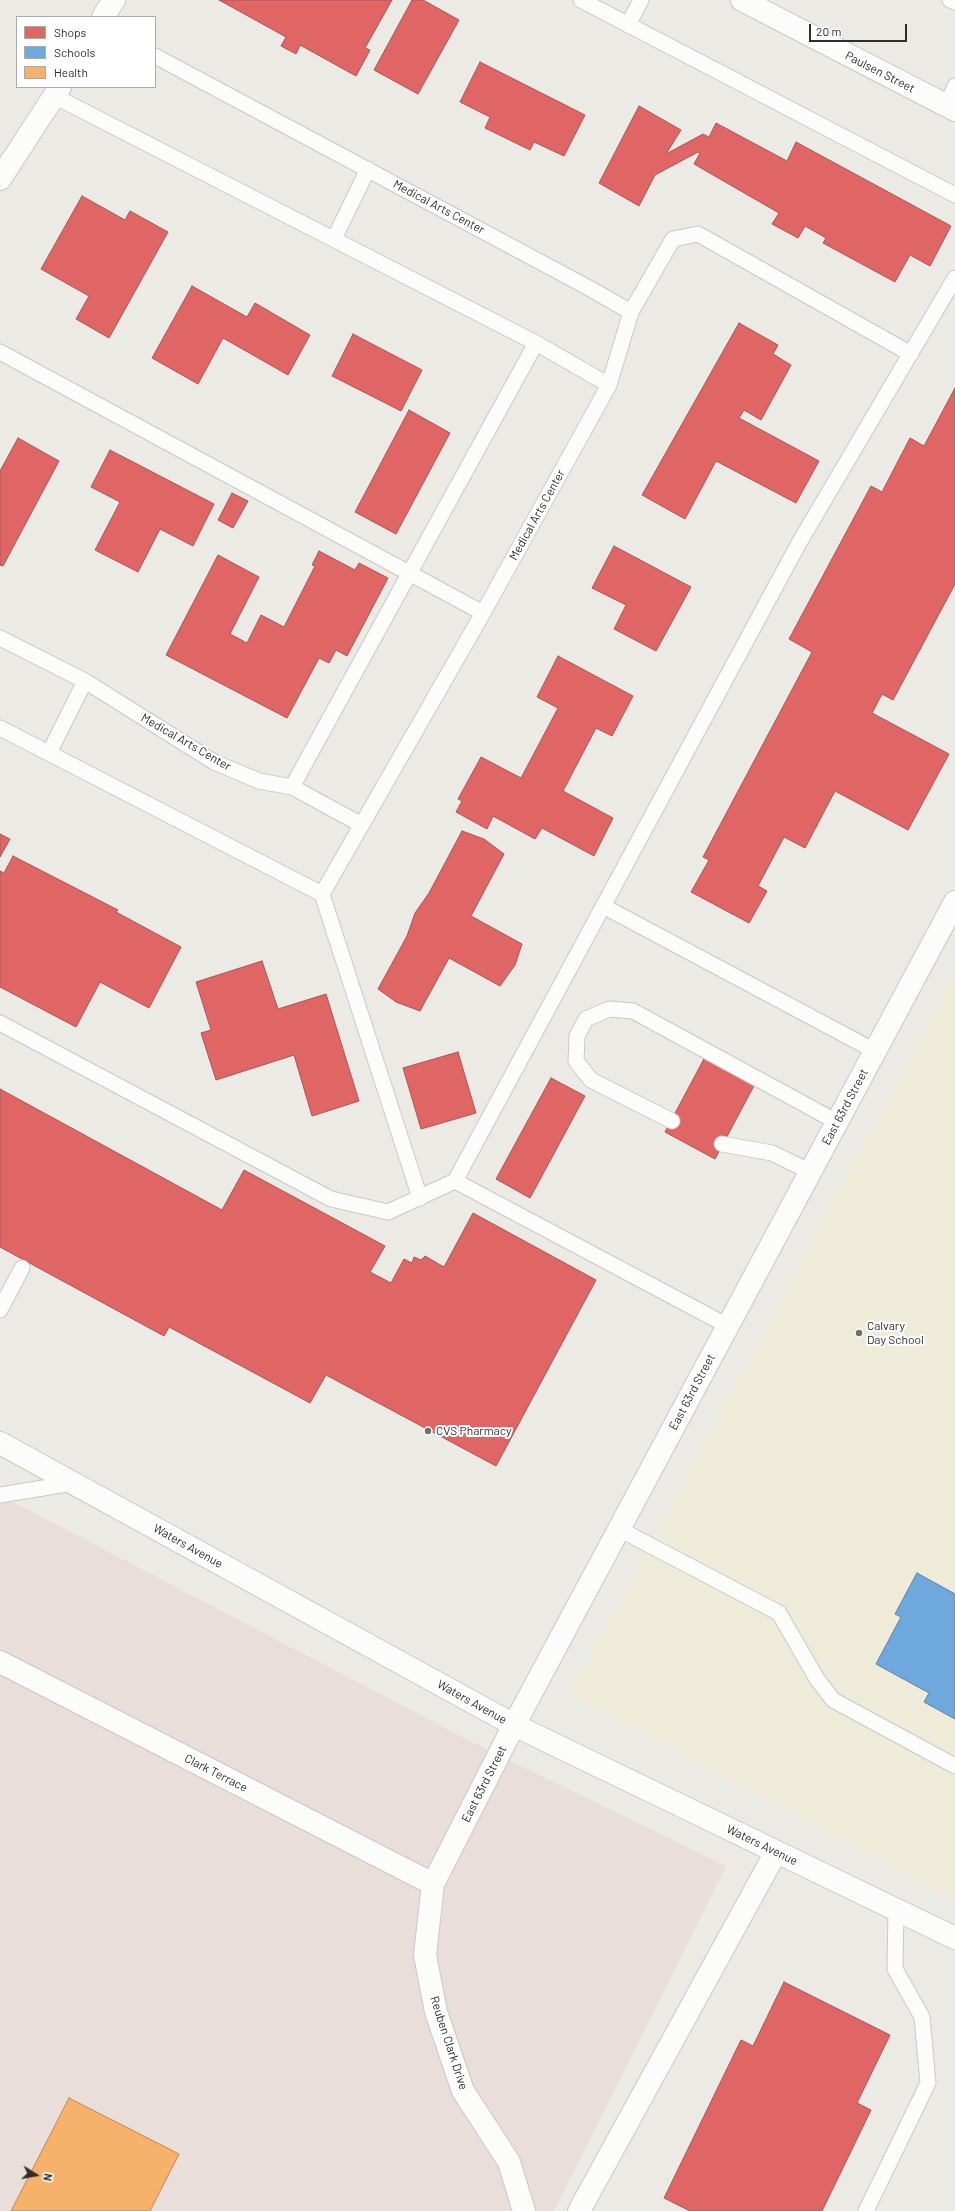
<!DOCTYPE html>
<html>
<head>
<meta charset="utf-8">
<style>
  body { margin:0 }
  #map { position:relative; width:955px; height:2211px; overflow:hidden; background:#eceae4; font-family:Barlow,sans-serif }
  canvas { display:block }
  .legend { position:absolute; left:16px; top:16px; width:140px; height:72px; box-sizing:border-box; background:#fff; border:1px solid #ababab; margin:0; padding:5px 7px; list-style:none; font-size:12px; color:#2e2e2e }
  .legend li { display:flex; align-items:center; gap:8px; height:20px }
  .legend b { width:20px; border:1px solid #ababab }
  .north { position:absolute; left:16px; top:2155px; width:40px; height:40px; -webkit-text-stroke:3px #fff; paint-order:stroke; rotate:101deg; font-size:11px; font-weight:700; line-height:16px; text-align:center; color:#2e2e2e }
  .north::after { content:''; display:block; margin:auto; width:14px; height:18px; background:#2e2e2e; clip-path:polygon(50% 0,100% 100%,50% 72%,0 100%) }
  .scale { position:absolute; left:809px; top:24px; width:98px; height:18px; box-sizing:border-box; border:2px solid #2e2e2e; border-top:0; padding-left:5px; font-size:12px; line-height:14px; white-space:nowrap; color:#2e2e2e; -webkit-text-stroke:3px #fff; paint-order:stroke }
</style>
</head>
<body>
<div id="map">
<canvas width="955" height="2211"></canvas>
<ul class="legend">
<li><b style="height:11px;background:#e06666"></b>Shops</li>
<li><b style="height:11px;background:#6fa8dc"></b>Schools</li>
<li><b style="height:11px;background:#f6b26b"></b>Health</li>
</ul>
<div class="north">N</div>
<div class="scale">20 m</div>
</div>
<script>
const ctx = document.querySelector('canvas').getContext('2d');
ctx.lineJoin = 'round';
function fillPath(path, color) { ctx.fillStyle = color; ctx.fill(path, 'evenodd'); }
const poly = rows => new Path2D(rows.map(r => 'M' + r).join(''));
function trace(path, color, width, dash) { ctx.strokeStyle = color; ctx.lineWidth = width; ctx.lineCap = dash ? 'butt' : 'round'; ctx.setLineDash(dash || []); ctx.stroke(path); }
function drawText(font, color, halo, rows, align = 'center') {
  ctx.font = font + ' Barlow,sans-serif'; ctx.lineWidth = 4; ctx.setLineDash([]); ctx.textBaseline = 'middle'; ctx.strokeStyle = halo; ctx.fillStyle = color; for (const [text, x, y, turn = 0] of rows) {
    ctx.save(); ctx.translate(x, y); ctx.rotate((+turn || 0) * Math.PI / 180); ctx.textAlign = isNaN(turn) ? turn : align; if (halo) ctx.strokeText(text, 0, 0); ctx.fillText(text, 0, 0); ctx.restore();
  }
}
const education = poly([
  [955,973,955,1901,570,1694]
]);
const medical = poly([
  [0,1495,476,1744,726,1866,554,2211,0,2211]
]);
const shops = poly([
  [219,0,392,0,365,48,370,50,356,76,300,45,296,54,281,46,286,37,219,0],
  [412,0,423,0,459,20,418,94,374,70,412,0],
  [480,62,585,115,564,156,534,142,530,150,485,128,490,117,460,102,480,62],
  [639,106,681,130,666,154,703,134,709,137,716,123,787,161,796,142,951,226,930,266,910,255,895,282,823,243,826,238,805,226,798,238,772,224,779,213,694,164,700,153,698,152,655,175,639,206,599,183,639,106],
  [82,196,125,220,130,211,168,232,109,338,76,319,89,296,41,269,82,196],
  [192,286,247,317,255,303,310,335,288,375,223,338,198,384,152,358,192,286],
  [739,323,778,345,773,354,791,365,761,420,744,410,739,418,819,461,796,503,716,461,685,519,642,495,739,323],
  [353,334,422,370,401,411,332,376,353,334],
  [955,388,955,584,893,700,882,694,872,713,949,754,908,830,835,791,805,848,784,837,758,886,767,891,749,923,691,892,709,860,703,857,812,652,789,639,871,486,882,492,910,438,924,446,955,388],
  [409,410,450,433,396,534,355,512,409,410],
  [18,438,59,461,3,566,0,565,0,471,18,438],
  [110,450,214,504,193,546,160,529,138,572,95,550,120,502,91,487,110,450],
  [232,493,248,501,233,528,218,520,232,493],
  [614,546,691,587,656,651,614,629,626,605,592,588,614,546],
  [319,551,355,570,359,563,388,578,347,656,336,650,329,663,319,658,287,718,166,655,218,555,259,577,230,634,247,643,261,615,284,627,315,566,312,565,319,551],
  [558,656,633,696,612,736,596,728,563,791,613,818,594,856,542,828,535,839,493,816,487,829,456,812,462,801,458,799,481,757,521,778,558,708,537,697,558,656],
  [462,831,484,839,504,854,471,916,522,944,515,965,500,986,449,958,420,1011,396,1002,378,989,407,936,415,913,429,893,462,831],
  [0,834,10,839,0,857,0,834],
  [13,856,118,910,116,912,181,947,149,1008,100,982,76,1027,0,987,0,871,4,873,13,856],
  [262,961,278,1009,326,994,359,1101,312,1116,294,1055,216,1080,201,1033,211,1030,196,982,262,961],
  [458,1052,476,1113,421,1129,403,1068,458,1052],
  [706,1055,756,1082,715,1159,665,1132,706,1055],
  [551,1078,585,1096,530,1198,496,1179,551,1078],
  [0,1089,222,1210,244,1170,385,1246,370,1272,391,1283,404,1259,412,1263,414,1257,421,1260,425,1256,444,1267,473,1213,596,1280,496,1466,326,1375,310,1403,169,1327,164,1336,0,1247,0,1089],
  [784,1982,890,2035,857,2103,871,2110,822,2211,690,2211,664,2198,741,2040,753,2046,784,1982]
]);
const schools = poly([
  [917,1573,955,1594,955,1719,924,1702,929,1693,876,1664,901,1617,895,1614,917,1573]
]);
const health = poly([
  [69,2098,179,2154,150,2211,11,2211,69,2098]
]);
const service = poly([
  [581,0,955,195],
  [950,0,955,2],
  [628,25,641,0],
  [155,56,589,288,631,312,609,385,483,613,322,894,420,1198],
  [54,96,536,343,609,385],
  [946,106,955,86],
  [334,239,368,169],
  [631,312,673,239,698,234,911,354],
  [0,352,483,613],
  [0,638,85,681,214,762,259,781,292,787,362,825],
  [0,728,322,894],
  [49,753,85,681],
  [292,787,536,343],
  [603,906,875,1051],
  [0,1023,331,1199,388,1212,455,1181,799,543,955,278],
  [672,1121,591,1080,576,1061,577,1036,586,1019,609,1009,633,1011,837,1122],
  [722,1144,772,1153,811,1172],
  [455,1181,728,1326],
  [0,1310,22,1268],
  [0,1495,73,1483],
  [619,1529,779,1613,817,1679,833,1700,955,1766],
  [866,2211,928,2083,922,2017,895,1969,896,1910]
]);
const minor = poly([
  [0,1662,433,1884],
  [524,2211,509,2162,463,2091,436,2012,425,1955,433,1884,514,1725,955,902],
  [579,2211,776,1852]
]);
const tertiary = poly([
  [742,0,955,110],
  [103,17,114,0],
  [0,179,60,87]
]);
const secondary = poly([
  [0,1443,514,1725,955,1938]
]);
const markers = [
  [859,1333,4,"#70706e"],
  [428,1431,4,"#70706e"]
];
const streetNames = [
  ["Paulsen Street",880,72,27],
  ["Medical Arts Center",439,207,28],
  ["Medical Arts Center",537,515,-61],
  ["Medical Arts Center",186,742,30],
  ["East 63rd Street",845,1107,-62],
  ["East 63rd Street",692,1392,-62],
  ["Waters Avenue",188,1546,29],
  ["Waters Avenue",472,1702,29],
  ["Clark Terrace",216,1773,27],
  ["East 63rd Street",484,1784,-63],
  ["Waters Avenue",762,1845,26],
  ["Reuben Clark Drive",449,2043,72]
];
const poiNames = [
  ["Calvary",867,1326],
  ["Day School",867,1340],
  ["CVS Pharmacy",436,1431]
];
fillPath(education, '#efebd9');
fillPath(medical, '#eadeda');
fillPath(shops, '#e06666');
trace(shops, '#ab5555', 1);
fillPath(schools, '#6fa8dc');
trace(schools, '#5c83a8', 1);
fillPath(health, '#f6b26b');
trace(health, '#ba8a59', 1);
trace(service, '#c9c8c9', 17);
trace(minor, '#c9c8c9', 24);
trace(tertiary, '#c9c8c9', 24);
trace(secondary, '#c9c8c9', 24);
trace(service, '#fcfcfb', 15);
trace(minor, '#fcfcfb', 22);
trace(tertiary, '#fcfcfb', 22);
trace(secondary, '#fcfcfb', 22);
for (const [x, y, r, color] of markers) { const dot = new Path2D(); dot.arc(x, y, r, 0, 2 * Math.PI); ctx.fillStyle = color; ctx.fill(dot); trace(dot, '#fff', 1.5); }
drawText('12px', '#2e2e2e', '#fff', streetNames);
drawText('12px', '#2e2e2e', '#fff', poiNames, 'left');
</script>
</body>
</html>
